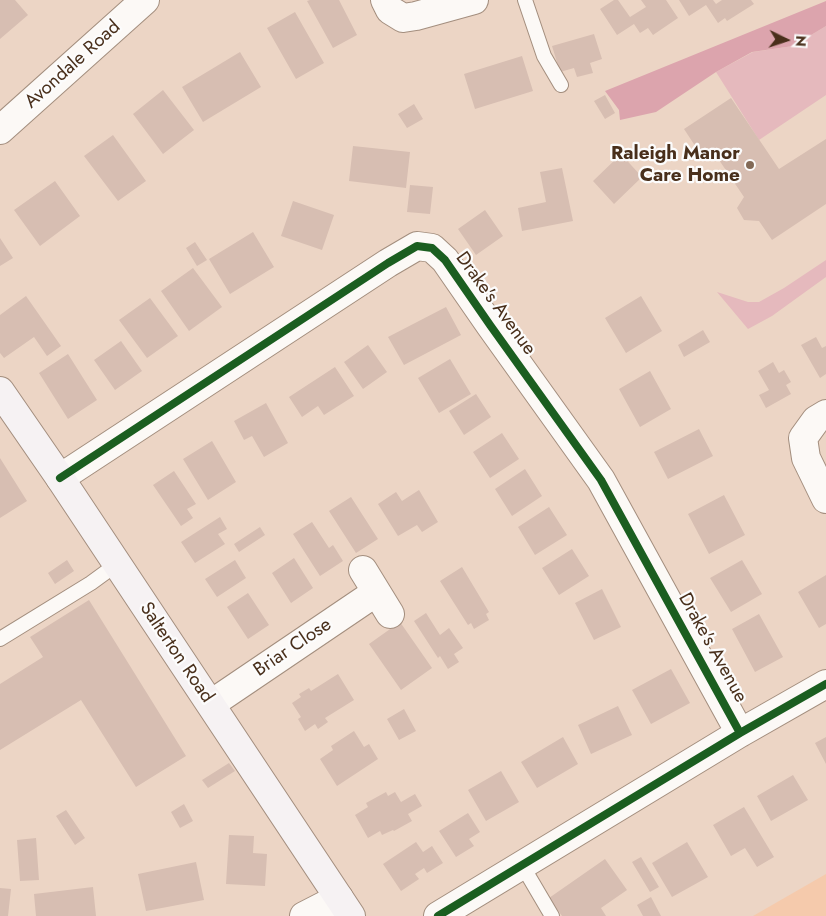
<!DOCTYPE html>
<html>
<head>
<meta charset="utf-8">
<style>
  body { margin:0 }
  #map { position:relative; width:826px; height:916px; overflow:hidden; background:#ecd5c5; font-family:Jost,sans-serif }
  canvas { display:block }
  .north { position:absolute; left:761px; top:15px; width:50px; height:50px; -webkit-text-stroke:4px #fcfcfc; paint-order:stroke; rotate:94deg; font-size:14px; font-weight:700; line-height:20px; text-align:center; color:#492f1b }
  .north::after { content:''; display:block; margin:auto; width:18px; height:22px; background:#492f1b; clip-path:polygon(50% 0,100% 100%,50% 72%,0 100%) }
</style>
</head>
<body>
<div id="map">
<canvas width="826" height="916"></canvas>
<div class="north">N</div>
</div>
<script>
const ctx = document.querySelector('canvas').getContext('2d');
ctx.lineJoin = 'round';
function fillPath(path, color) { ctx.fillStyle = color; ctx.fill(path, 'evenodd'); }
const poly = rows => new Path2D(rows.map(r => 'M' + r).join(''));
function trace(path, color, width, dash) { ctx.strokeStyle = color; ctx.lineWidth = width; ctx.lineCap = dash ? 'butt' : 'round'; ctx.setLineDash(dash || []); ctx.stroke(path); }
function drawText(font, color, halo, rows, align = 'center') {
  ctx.font = font + ' Jost,sans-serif'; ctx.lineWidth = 4.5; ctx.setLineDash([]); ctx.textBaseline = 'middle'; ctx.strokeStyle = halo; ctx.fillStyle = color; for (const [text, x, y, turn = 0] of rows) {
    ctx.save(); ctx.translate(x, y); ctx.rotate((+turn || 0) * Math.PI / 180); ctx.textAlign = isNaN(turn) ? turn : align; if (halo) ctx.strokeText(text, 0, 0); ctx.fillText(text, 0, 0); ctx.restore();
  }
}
const built = poly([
  [826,874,826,916,753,916]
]);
const green = poly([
  [826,26,826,95,759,140,716,72,753,52,793,46],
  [826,260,826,277,772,316,748,329,717,292,748,302,759,302,784,288]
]);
const forest = poly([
  [826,1,826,26,793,46,752,52,716,72,656,112,620,120,619,110,605,91]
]);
const building = poly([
  [0,0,15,0,28,15,0,39],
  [310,0,339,0,357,35,333,48,307,1],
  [614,0,618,0,630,17,646,7,641,0,666,0,678,18,653,35,648,28,640,33,634,24,617,35,600,9],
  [679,0,713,0,716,4,722,0,751,0,754,4,727,21,725,18,718,23,706,5,689,16],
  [295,12,324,63,296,79,267,28],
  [594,34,602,59,590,63,593,73,577,77,574,68,560,72,552,46],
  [240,52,261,87,203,122,182,87],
  [522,56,533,91,475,109,464,74],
  [163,90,194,130,163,154,133,114],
  [605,95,615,113,605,119,594,101],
  [731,98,779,169,826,139,826,204,772,240,759,221,744,220,737,208,744,197,715,154,705,161,684,129],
  [414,104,423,119,407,128,398,114],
  [113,135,146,181,118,201,84,156],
  [353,146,410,152,406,188,349,181],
  [621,154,642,177,614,204,593,181],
  [562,168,573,221,522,231,518,208,546,202,540,172],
  [55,181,80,216,40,246,14,210],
  [410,185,433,187,430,214,407,212],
  [293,201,334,215,322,250,281,236],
  [485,210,503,236,476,255,458,229],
  [253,232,274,267,230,294,209,259],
  [0,238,13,258,0,266],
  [195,242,207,260,197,266,186,248],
  [193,268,222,307,189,331,161,291],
  [26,296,61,346,47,356,34,337,4,358,0,353,0,315],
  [641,296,662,331,626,353,605,318],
  [150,298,178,336,147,358,119,320],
  [446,307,461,335,404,365,388,337],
  [703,330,710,342,684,357,678,345],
  [816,337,822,348,826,346,826,374,820,378,801,345],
  [121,341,142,371,115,390,94,360],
  [368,345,387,372,363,389,344,362],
  [68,354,97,400,68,419,39,373],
  [450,359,471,394,439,413,418,378],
  [773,362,779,373,784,370,791,382,786,385,791,394,766,408,759,395,769,390,758,371],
  [335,367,354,396,324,415,318,406,302,417,289,397],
  [650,371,671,409,640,427,619,389],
  [476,394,491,417,464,435,449,411],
  [266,403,288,443,264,457,252,436,244,440,234,421],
  [699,429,713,456,668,479,654,452],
  [502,433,519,459,490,478,473,452],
  [212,441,236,482,208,500,183,459],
  [0,458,27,501,0,518],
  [525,469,542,496,512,516,495,489],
  [174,471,196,504,187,509,193,518,181,526,153,485],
  [419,490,438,522,422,532,417,525,398,536,378,504,396,492,402,501],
  [724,495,745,535,709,554,688,514],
  [351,497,378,539,356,553,329,511],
  [549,507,567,535,535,555,518,527],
  [220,517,227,529,218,534,225,544,195,563,181,542],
  [312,522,329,548,333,545,343,561,320,576,293,534],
  [260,527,265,535,239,552,234,544],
  [572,549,589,576,559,595,542,568],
  [294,558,313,588,291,603,272,573],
  [67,560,74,571,55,584,48,573],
  [235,560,246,578,217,597,205,579],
  [742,560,762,594,731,612,710,578],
  [462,567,489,612,486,614,489,620,474,629,471,623,468,625,440,581],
  [826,575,826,624,819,628,798,592],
  [602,589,621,627,594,640,575,603],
  [248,593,269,625,248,639,227,607],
  [89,600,186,756,136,787,81,700,0,750,0,684,43,657,30,637],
  [426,613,440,635,449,628,463,648,454,654,459,662,448,669,440,656,438,658,414,621],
  [759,614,783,657,755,672,732,629],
  [400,622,432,668,401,690,369,644],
  [671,669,690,703,651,724,632,690],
  [338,674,354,700,325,718,328,722,318,729,315,724,305,731,298,719,301,717,292,703,301,697,299,694,309,688,311,691],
  [618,706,632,735,591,754,578,725],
  [404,709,416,731,399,740,387,719],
  [354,731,364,747,369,744,378,759,337,786,320,759,333,750,331,746],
  [563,737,578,764,537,788,521,762],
  [826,737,826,764,815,743],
  [229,763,235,771,208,788,202,780],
  [501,771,519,802,486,821,468,790],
  [793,775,808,800,771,821,757,796],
  [386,792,388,796,395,792,401,802,415,794,422,806,408,814,412,821,394,831,393,830,382,835,380,831,368,838,355,815,368,807,366,803],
  [184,804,193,821,180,828,171,812],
  [744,807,774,857,757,867,745,848,731,856,713,825],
  [66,810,85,838,75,845,56,816],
  [468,813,480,832,469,839,474,846,456,857,439,831],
  [229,835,254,836,253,853,267,854,265,886,226,884],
  [36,838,39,880,20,881,17,840],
  [416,842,423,852,432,846,443,863,427,873,424,868,415,874,419,879,401,891,383,864],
  [687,842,708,877,672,897,652,863],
  [641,857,659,887,650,892,632,862],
  [605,859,627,890,601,908,606,916,562,916,549,898],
  [196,862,204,900,146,911,138,874],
  [93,887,96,916,36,916,34,894],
  [0,888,11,889,8,916,0,916],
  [651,897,661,916,643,916,637,905]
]);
const service = poly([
  [525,0,544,56,561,85],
  [0,639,91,583,117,564],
  [522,865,552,916]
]);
const minor = poly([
  [385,0,390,10,403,18,416,16,474,0],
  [0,130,145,0],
  [826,414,816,420,803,438,806,458,826,499],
  [60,478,388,263,417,246,432,248,445,260,490,325,601,480,740,733],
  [363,570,390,614],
  [211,704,375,593],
  [304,916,339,898],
  [438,916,740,733,826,684]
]);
const secondary = poly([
  [0,391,60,478,351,916]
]);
const cycleway = poly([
  [60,478,388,263,417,246,432,248,445,260,490,325,601,480,740,733],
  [438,916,740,733,826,684]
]);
const markers = [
  [750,165,5,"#826956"]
];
const streetNames = [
  ["Avondale Road",73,65,-42],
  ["Drake's Avenue",495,304,54],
  ["Briar Close",293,648,-34],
  ["Drake's Avenue",712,648,61],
  ["Salterton Road",176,653,56]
];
const poiNames = [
  ["Raleigh Manor",740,154],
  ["Care Home",740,176]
];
fillPath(built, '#f5caac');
fillPath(green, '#e5b9bd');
fillPath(forest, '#dca4ad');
fillPath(building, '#d7beb2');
trace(service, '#a38e7e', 16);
trace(minor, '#a38e7e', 30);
trace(secondary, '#a38e7e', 30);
trace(service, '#fcf9f6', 14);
trace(minor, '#fcf9f6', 28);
trace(secondary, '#f6f2f3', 28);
trace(cycleway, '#1b5e20', 8);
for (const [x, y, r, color] of markers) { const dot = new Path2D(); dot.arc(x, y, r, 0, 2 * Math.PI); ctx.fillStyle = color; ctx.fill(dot); trace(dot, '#fcfcfc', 2); }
drawText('19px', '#492f1b', '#fcfcfc', streetNames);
drawText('bold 19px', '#492f1b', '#fcfcfc', poiNames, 'right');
</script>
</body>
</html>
